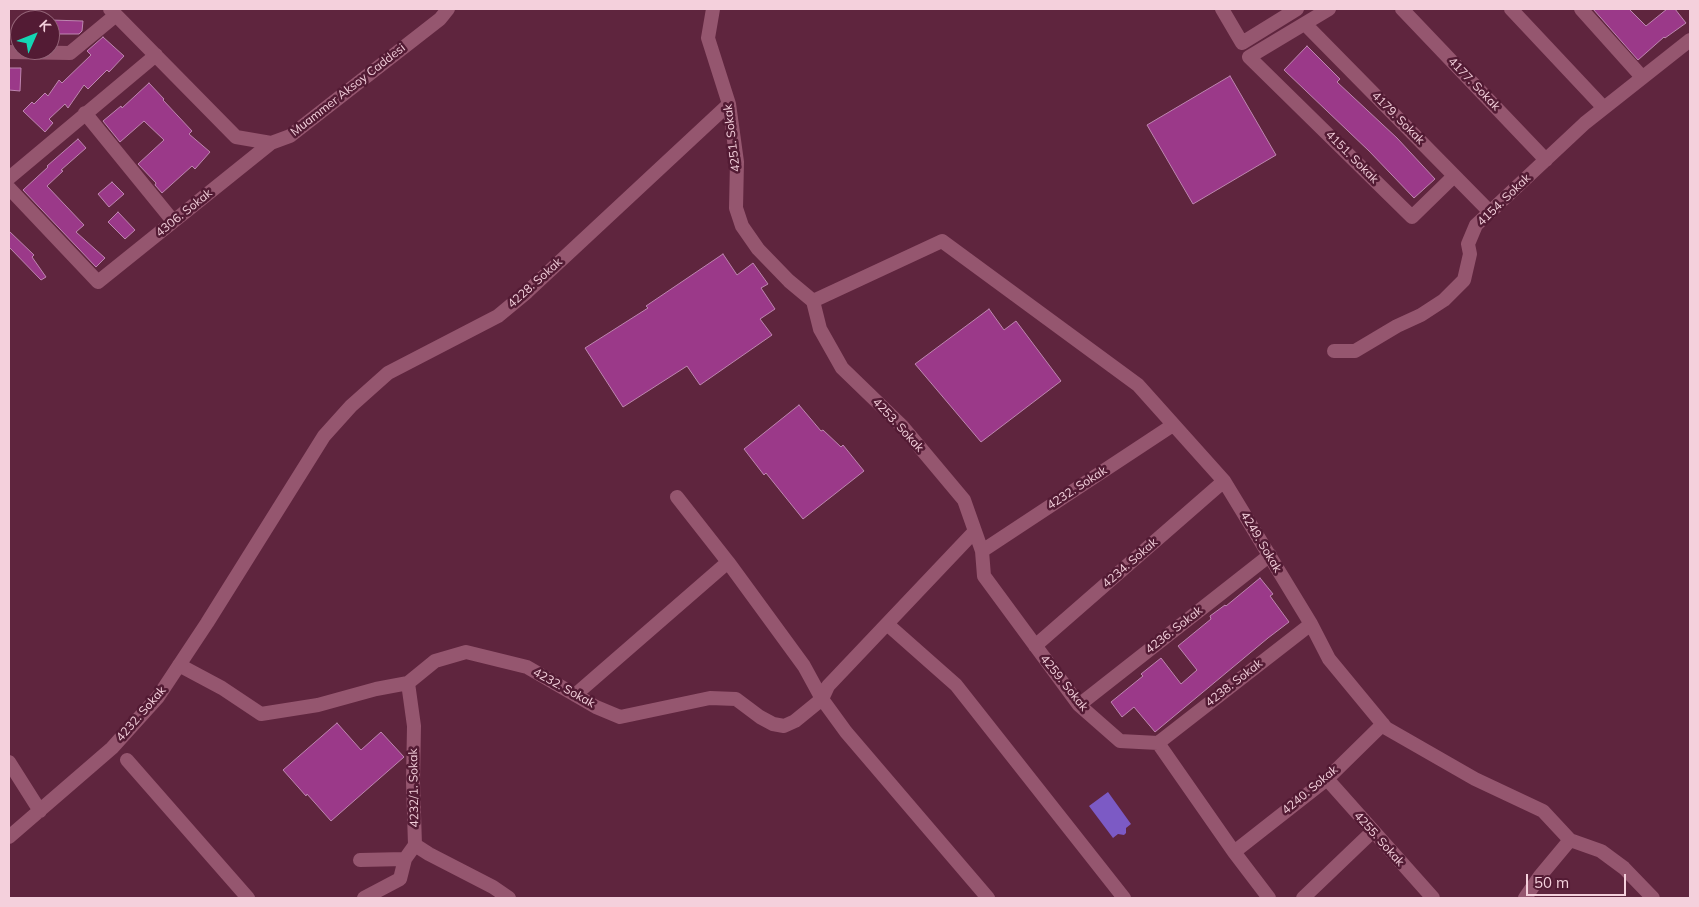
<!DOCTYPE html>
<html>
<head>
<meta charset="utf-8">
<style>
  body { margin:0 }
  #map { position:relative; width:1699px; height:907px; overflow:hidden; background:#5f253e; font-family:Mulish,sans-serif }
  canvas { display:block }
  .frame { position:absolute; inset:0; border:10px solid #f4d0dc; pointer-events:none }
  .north { position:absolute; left:10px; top:10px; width:50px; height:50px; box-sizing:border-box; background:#531b34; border:1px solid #936377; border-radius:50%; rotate:46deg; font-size:14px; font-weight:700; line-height:20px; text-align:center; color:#f4d0dc }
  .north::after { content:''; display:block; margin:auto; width:18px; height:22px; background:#14d5b3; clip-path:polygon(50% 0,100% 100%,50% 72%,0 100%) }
  .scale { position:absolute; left:1526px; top:874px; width:100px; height:22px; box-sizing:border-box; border:2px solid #f4d0dc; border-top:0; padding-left:6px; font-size:15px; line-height:18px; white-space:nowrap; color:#f4d0dc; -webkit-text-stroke:4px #531b34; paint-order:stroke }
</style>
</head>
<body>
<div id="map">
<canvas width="1699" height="907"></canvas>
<div class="frame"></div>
<div class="north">K</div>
<div class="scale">50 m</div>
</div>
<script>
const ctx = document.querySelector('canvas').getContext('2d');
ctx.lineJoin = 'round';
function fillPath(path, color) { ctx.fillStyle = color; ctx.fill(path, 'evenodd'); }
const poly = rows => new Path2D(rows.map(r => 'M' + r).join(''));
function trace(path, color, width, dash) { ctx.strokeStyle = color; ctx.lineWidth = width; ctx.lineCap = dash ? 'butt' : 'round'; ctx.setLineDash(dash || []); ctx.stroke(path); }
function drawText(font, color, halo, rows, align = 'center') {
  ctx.font = font + ' Mulish,sans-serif'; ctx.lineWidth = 5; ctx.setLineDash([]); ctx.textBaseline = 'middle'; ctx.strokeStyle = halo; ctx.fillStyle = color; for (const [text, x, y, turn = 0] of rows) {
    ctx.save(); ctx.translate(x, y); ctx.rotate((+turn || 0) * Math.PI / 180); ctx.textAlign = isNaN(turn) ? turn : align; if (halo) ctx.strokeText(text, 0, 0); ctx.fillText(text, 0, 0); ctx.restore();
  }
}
const water = poly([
  [1108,792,1131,824,1126,828,1126,833,1124,835,1118,834,1113,838,1089,806]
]);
const building = poly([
  [1593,9,1629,9,1646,26,1667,9,1675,9,1686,23,1665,38,1664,37,1638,60,1593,9],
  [50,20,83,21,82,31,79,34,50,34,50,20],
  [103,37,124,56,109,72,107,70,88,89,84,85,68,108,65,104,49,119,53,123,45,132,23,111,32,102,34,104,45,93,48,96,59,80,62,83,91,55,87,51,103,37],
  [1307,46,1340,79,1337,82,1397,138,1435,179,1414,198,1369,151,1284,70,1307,46],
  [9,68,21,68,20,91,9,90,9,68],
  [1230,76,1276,155,1193,204,1147,125,1230,76],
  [149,83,164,99,163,100,192,131,189,134,210,152,195,169,192,166,162,193,155,185,156,183,138,164,164,140,144,121,120,142,103,121,121,106,122,108,149,83],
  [78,139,86,148,61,170,63,171,47,186,84,225,76,232,105,258,96,267,23,190,48,167,47,166,78,139],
  [112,182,124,194,109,207,98,194,112,182],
  [118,212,135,230,125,239,108,222,118,212],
  [9,231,34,255,32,257,46,277,41,280,9,247,9,231],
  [723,254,737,275,753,263,768,284,761,288,775,309,760,319,772,335,700,385,687,366,623,407,585,348,648,308,646,306,723,254],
  [989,309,1004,330,1016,321,1061,381,981,442,915,364,989,309],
  [799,405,821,431,823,430,841,447,843,445,864,471,803,519,766,473,764,475,744,449,799,405],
  [1260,578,1273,594,1270,596,1289,622,1268,638,1155,732,1134,707,1122,717,1111,702,1143,676,1141,674,1161,658,1181,684,1197,670,1178,646,1211,619,1210,616,1225,605,1226,606,1260,578],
  [337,723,361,750,381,732,404,757,331,821,307,794,306,796,283,770,337,723]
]);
const minor = poly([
  [110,9,236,137,271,143,290,136,440,19,448,9],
  [713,9,708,38,729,104,737,162,736,208,742,226,758,249,789,281,813,301],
  [1222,9,1242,43,1297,9],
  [1329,9,1249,57,1412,217,1454,176],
  [1402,9,1546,160],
  [1511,9,1604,108],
  [1581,9,1642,77],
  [1305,24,1490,212],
  [9,52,70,53,116,15],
  [85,113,173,221],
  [9,178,156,55],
  [9,188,98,282,271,143],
  [813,301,942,241,1138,385,1224,481,1311,624,1329,659,1386,728,1475,779,1543,811,1570,840,1601,851,1624,868,1653,898],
  [813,301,820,329,842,368,902,426,964,500,982,551,984,576,1079,705,1120,741,1158,743],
  [1334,351,1355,351,1397,326,1421,315,1444,300,1464,280,1470,254,1468,244,1476,225,1585,123,1690,40],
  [677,497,728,562,804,666,822,699,846,732,988,898],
  [982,551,1173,425],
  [887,624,956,685,1124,898],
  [1035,646,1224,481],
  [179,665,222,688,261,714,318,705,376,689,408,683,435,661,466,652,527,667,596,707,620,717,710,698,736,699,760,717,773,724,784,726,795,721,822,699,828,686,975,531],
  [408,683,414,726,413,782,415,845,429,854,493,887,509,898],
  [575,695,728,562],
  [1079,705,1270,555],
  [1158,743,1311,624],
  [1158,743,1234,852,1269,898],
  [127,760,248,898],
  [9,762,40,811],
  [1327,779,1433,898],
  [9,837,112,748,158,697,207,623,324,436,351,406,388,373,498,316,527,292,729,104],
  [1234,852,1327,779,1383,724],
  [360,860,405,859],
  [364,898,400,879,405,859,415,845],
  [1303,898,1372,832],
  [1525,898,1540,876,1570,840]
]);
const streetNames = [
  ["4177. Sokak",1474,84,46],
  ["Muammer Aksoy Caddesi",348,90,-38],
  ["4179. Sokak",1398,118,45],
  ["4251. Sokak",732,138,-97],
  ["4151. Sokak",1352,157,45],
  ["4154. Sokak",1504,200,-44],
  ["4306. Sokak",184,213,-39],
  ["4228. Sokak",535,283,-42],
  ["4253. Sokak",898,425,47],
  ["4232. Sokak",1077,488,-33],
  ["4249. Sokak",1261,542,59],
  ["4234. Sokak",1130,563,-41],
  ["4236. Sokak",1174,630,-38],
  ["4259. Sokak",1064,683,51],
  ["4238. Sokak",1234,683,-38],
  ["4232. Sokak",564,688,29],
  ["4232. Sokak",141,714,-49],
  ["4232/1. Sokak",414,788,-91],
  ["4240. Sokak",1310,790,-40],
  ["4255. Sokak",1379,839,48]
];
fillPath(water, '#7c5ac5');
fillPath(building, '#9b3989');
trace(building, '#be86b0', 1);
trace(minor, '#95566f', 14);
drawText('12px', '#f4d0dc', '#531b34', streetNames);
</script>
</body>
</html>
